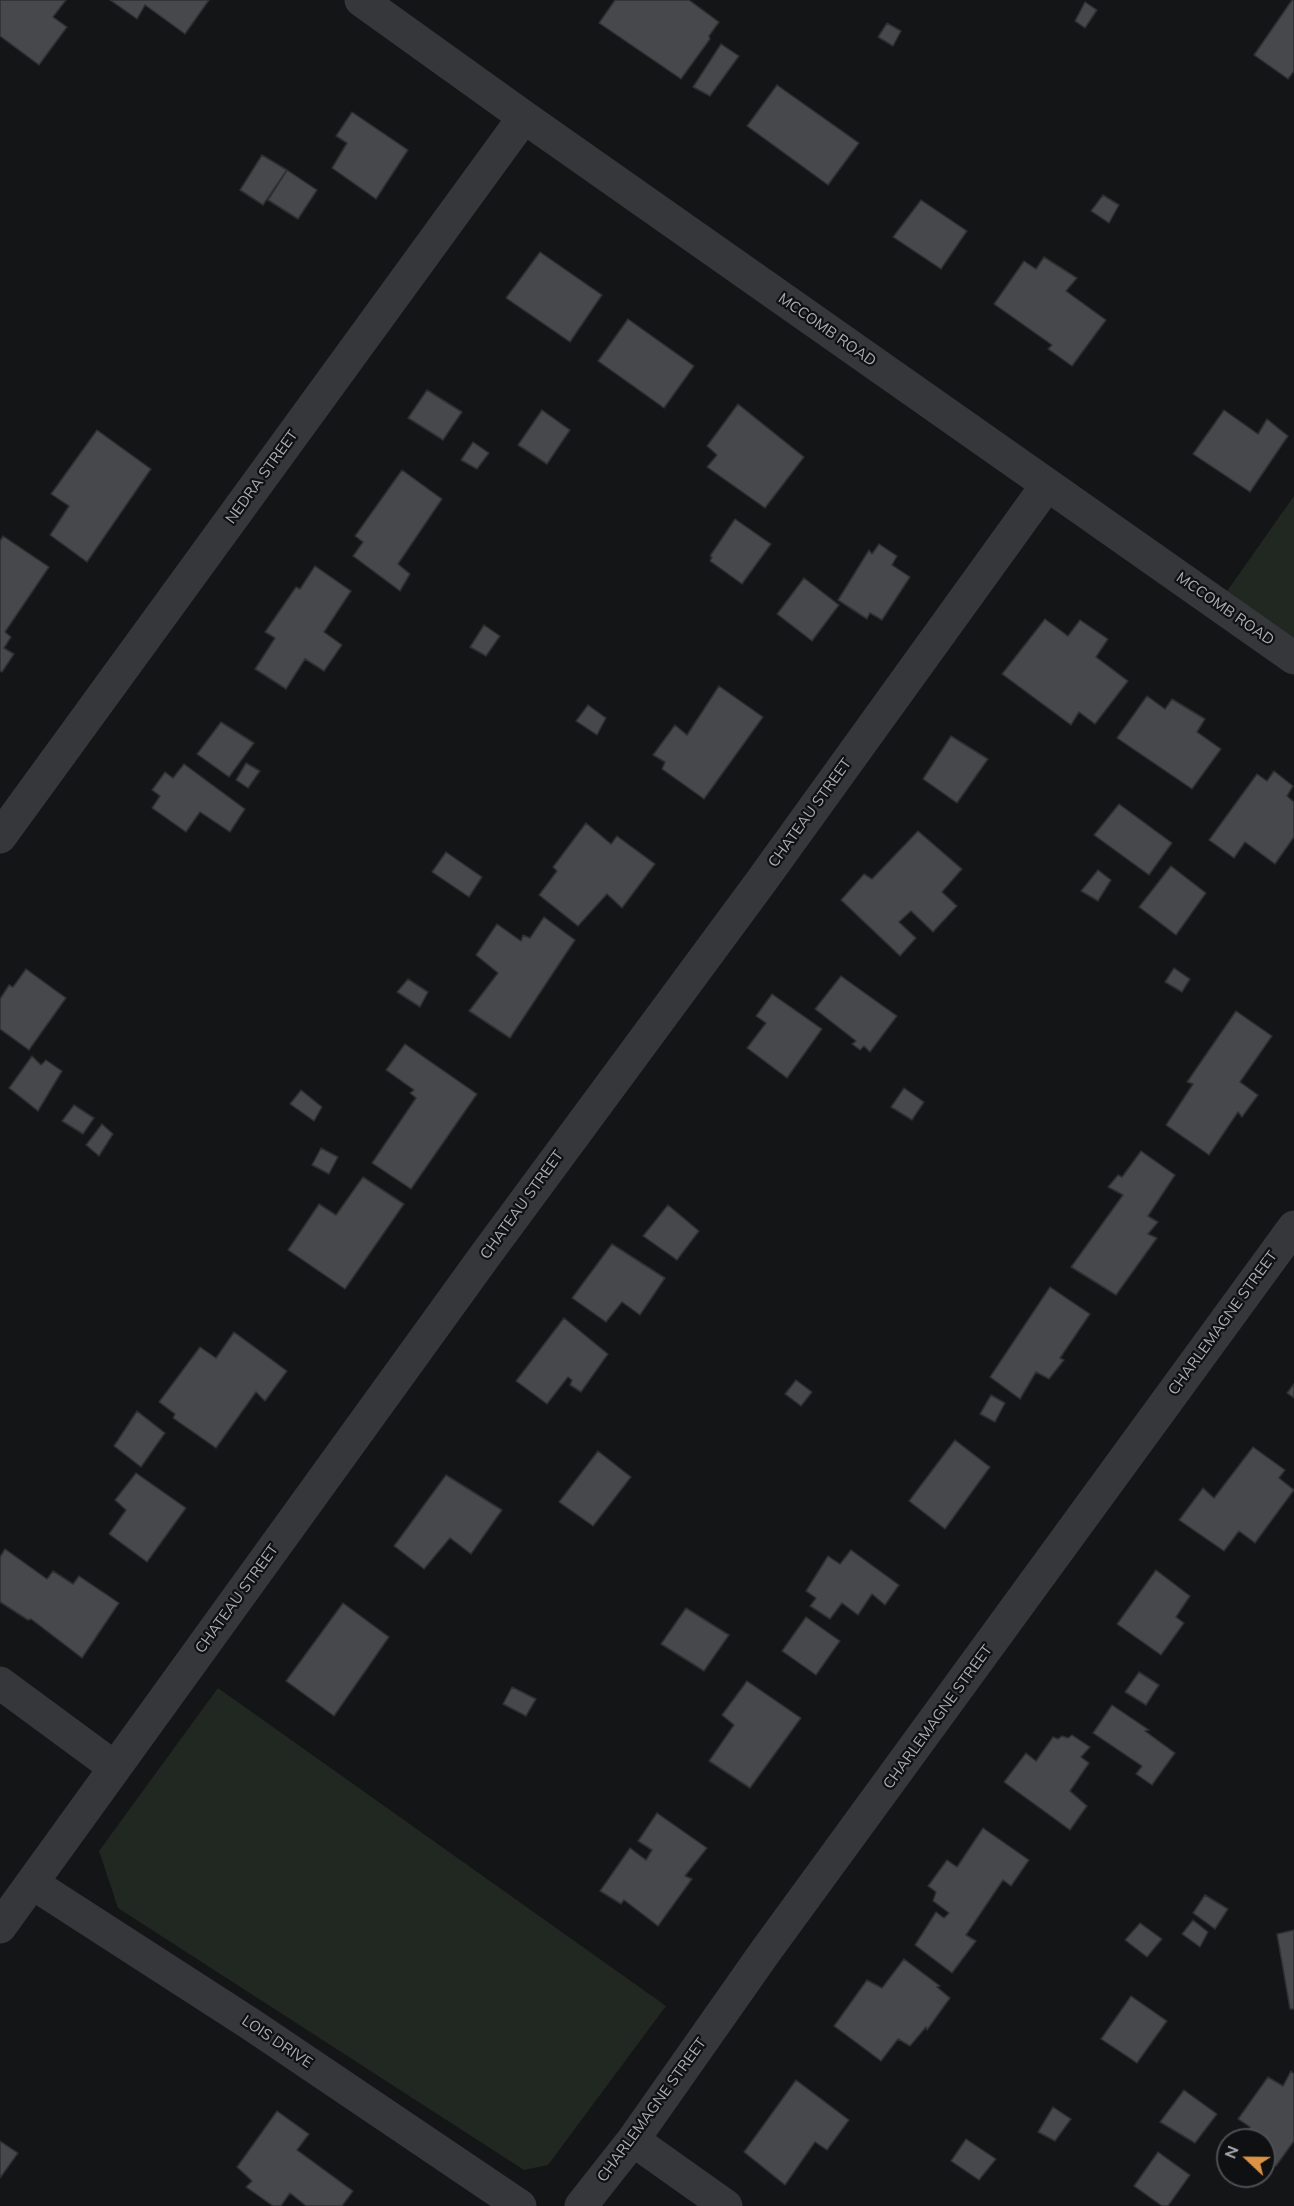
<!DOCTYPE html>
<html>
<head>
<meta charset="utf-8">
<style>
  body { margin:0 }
  #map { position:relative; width:1294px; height:2206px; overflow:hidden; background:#141516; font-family:Mulish,sans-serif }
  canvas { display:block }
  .north { position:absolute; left:1216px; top:2128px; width:60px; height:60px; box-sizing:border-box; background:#0f1011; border:2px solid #4c4f52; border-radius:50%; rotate:292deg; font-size:16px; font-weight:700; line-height:24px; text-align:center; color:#a8adb4 }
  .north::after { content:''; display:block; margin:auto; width:21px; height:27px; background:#dd9345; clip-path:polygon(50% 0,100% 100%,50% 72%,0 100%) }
</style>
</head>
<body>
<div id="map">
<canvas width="1294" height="2206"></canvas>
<div class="north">N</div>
</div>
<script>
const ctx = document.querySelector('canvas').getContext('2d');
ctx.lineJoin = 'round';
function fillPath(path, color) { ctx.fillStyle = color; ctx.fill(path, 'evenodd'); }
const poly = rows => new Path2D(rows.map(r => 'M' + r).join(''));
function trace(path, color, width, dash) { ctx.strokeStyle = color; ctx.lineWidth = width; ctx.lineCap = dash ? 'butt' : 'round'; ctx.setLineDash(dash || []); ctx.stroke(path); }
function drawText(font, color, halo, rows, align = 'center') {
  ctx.font = font + ' Mulish,sans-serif'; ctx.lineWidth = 4.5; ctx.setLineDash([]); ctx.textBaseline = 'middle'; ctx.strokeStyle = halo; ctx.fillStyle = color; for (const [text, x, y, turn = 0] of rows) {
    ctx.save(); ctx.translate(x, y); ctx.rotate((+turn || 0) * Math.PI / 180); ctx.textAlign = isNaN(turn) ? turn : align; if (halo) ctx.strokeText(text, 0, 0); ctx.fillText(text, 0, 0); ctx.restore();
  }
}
const green = poly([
  [1294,496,1294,641,1225,594],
  [218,1688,666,2006,548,2165,524,2170,118,1908,99,1851]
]);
const building = poly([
  [0,0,66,0,53,17,67,27,39,65,0,36,0,0],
  [110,0,209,0,185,34,145,5,137,19,110,0],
  [615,0,689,0,719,22,709,36,710,39,681,79,599,23,615,0],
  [1292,0,1294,0,1294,71,1288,79,1254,55,1292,0],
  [1085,2,1097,10,1085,28,1075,21,1085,2],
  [887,23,901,31,893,46,878,37,887,23],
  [721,44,739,56,710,96,693,87,721,44],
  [777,85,859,143,828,185,747,126,777,85],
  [352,112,408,150,376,199,332,168,347,143,336,136,352,112],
  [262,155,287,170,263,205,240,190,262,155],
  [287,170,317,190,298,219,268,200,287,170],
  [1103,195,1119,205,1109,223,1091,211,1103,195],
  [921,200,967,231,941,269,893,237,921,200],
  [540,252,602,295,570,342,506,298,540,252],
  [1044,257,1077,278,1066,291,1106,320,1072,366,1048,349,1052,345,994,304,1024,261,1036,269,1044,257],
  [628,319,694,366,664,408,598,361,628,319],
  [427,390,462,412,443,440,408,418,427,390],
  [738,404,804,457,765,508,707,467,717,455,707,446,738,404],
  [542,410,570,430,547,464,518,445,542,410],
  [1224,410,1258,434,1267,419,1288,436,1250,492,1193,454,1224,410],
  [97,430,151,469,87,562,50,535,69,506,51,494,97,430],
  [473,442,489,453,477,469,461,460,473,442],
  [402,470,442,499,398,564,410,574,400,591,353,556,363,542,355,536,402,470],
  [735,519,771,544,742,584,710,561,712,557,710,556,735,519],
  [3,536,49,567,5,632,11,637,4,648,14,654,2,672,0,671,0,541,3,536],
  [879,544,897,556,892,565,910,577,882,620,870,613,867,619,838,600,869,550,872,554,879,544],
  [315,566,351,591,324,632,342,645,324,671,305,659,286,689,255,669,275,638,265,632,296,587,300,589,315,566],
  [804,578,839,605,812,641,777,614,804,578],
  [1045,619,1068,636,1080,620,1108,639,1096,657,1128,681,1095,724,1079,712,1071,725,1002,674,1045,619],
  [484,625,500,636,486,656,470,647,484,625],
  [719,686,763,717,704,799,662,769,665,762,653,755,675,725,687,735,719,686],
  [1147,696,1165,709,1172,699,1205,719,1197,732,1221,749,1192,789,1117,738,1147,696],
  [588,705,606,718,597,735,576,721,588,705],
  [221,722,254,743,229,777,197,754,221,722],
  [951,736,988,759,957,803,923,779,951,736],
  [246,763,260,771,248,788,236,780,246,763],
  [184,764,245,809,230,832,200,812,186,832,152,808,160,796,152,790,165,772,173,778,184,764],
  [1274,771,1293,786,1287,796,1294,802,1294,837,1275,864,1245,842,1234,858,1209,840,1257,774,1267,781,1274,771],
  [1119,804,1172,843,1149,875,1094,835,1119,804],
  [586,823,611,844,617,836,655,864,622,908,607,894,578,926,539,895,557,871,553,867,586,823],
  [918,831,962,869,942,892,957,906,933,932,911,911,899,922,916,938,900,956,841,900,864,874,872,879,918,831],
  [446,852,482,877,469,897,432,872,446,852],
  [1171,866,1206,893,1176,935,1139,907,1171,866],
  [1098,870,1111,880,1098,901,1081,891,1098,870],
  [544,917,575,940,510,1038,469,1011,498,973,476,955,497,924,521,941,523,935,530,938,544,917],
  [1174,968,1190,979,1182,992,1165,982,1174,968],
  [26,969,66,998,29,1050,0,1029,0,999,9,985,13,987,26,969],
  [841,976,897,1016,870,1052,864,1046,860,1050,852,1044,856,1041,815,1009,841,976],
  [408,979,428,992,420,1007,397,992,408,979],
  [772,994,822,1029,787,1078,747,1048,766,1023,756,1016,772,994],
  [1236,1011,1272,1036,1240,1082,1258,1095,1242,1117,1238,1112,1209,1155,1166,1125,1193,1084,1187,1082,1236,1011],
  [405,1044,477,1094,411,1189,372,1163,416,1098,410,1093,414,1090,386,1070,405,1044],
  [32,1056,41,1065,46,1060,62,1071,38,1111,9,1088,32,1056],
  [904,1088,924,1102,912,1120,891,1107,904,1088],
  [301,1090,322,1107,314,1121,290,1104,301,1090],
  [74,1105,94,1118,83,1134,62,1121,74,1105],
  [102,1124,113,1134,99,1156,86,1145,102,1124],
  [321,1148,338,1157,329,1174,312,1165,321,1148],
  [1141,1151,1175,1175,1148,1216,1158,1222,1148,1234,1157,1238,1116,1295,1071,1267,1123,1195,1108,1187,1118,1175,1122,1177,1141,1151],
  [363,1177,404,1204,345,1289,288,1250,319,1204,336,1215,363,1177],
  [668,1205,699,1231,677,1260,643,1236,668,1205],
  [612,1244,665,1278,640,1315,622,1302,606,1322,572,1298,612,1244],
  [1050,1287,1090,1314,1060,1358,1064,1360,1049,1379,1036,1372,1020,1399,990,1377,1050,1287],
  [564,1318,608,1354,581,1392,570,1385,572,1380,568,1377,547,1404,516,1381,564,1318],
  [234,1332,287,1371,265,1401,256,1392,216,1448,173,1418,175,1414,159,1402,200,1347,216,1358,234,1332],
  [796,1380,812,1392,801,1406,785,1394,796,1380],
  [1294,1384,1294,1398,1287,1393,1294,1384],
  [991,1395,1005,1403,995,1422,980,1414,991,1395],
  [137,1411,165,1433,141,1467,114,1446,137,1411],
  [955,1440,990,1467,945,1529,909,1501,955,1440],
  [1253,1447,1285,1470,1279,1478,1294,1490,1255,1543,1239,1531,1224,1551,1179,1520,1203,1488,1214,1498,1253,1447],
  [598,1451,631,1477,593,1526,559,1502,598,1451],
  [136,1473,186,1508,147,1562,109,1534,126,1510,115,1500,136,1473],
  [446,1475,502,1510,471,1554,450,1538,424,1569,394,1546,446,1475],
  [5,1549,47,1579,53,1571,73,1584,79,1576,119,1603,82,1658,31,1619,28,1620,0,1602,0,1557,5,1549],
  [851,1550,899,1585,885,1605,872,1594,858,1615,842,1603,830,1619,810,1606,816,1598,806,1591,828,1556,840,1564,851,1550],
  [1156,1570,1190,1596,1176,1617,1184,1623,1161,1655,1117,1624,1156,1570],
  [343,1603,389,1637,334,1716,286,1681,343,1603],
  [686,1608,729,1635,704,1671,661,1644,686,1608],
  [806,1617,840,1641,816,1675,782,1651,806,1617],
  [1139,1672,1159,1685,1146,1705,1125,1692,1139,1672],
  [747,1681,801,1718,750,1788,709,1761,734,1725,722,1715,747,1681],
  [512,1687,536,1699,526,1716,503,1704,512,1687],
  [1112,1705,1149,1730,1145,1731,1175,1753,1152,1785,1136,1774,1142,1766,1093,1733,1112,1705],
  [1072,1735,1090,1747,1081,1757,1089,1763,1070,1791,1087,1806,1070,1830,1004,1782,1026,1753,1036,1761,1053,1737,1058,1739,1062,1736,1068,1738,1072,1735],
  [657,1813,707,1848,685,1876,692,1879,658,1926,624,1900,621,1904,600,1891,630,1848,646,1860,652,1850,638,1841,657,1813],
  [983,1828,1029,1860,1011,1886,1003,1880,966,1935,976,1941,952,1973,915,1945,936,1912,944,1918,949,1913,933,1901,936,1892,928,1886,947,1860,957,1867,983,1828],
  [1205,1895,1228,1909,1215,1929,1193,1913,1205,1895],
  [1193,1920,1208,1932,1200,1947,1182,1934,1193,1920],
  [1140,1923,1162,1939,1147,1957,1125,1940,1140,1923],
  [1294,1930,1294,2009,1290,2009,1277,1934,1294,1930],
  [904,1959,940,1986,937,1987,950,1998,927,2030,926,2027,910,2046,898,2039,881,2061,834,2026,867,1980,882,1988,904,1959],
  [1131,1996,1167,2021,1137,2063,1101,2039,1131,1996],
  [1291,2071,1294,2074,1294,2141,1276,2166,1264,2156,1264,2140,1243,2140,1250,2127,1238,2119,1268,2077,1283,2086,1291,2071],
  [796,2080,849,2120,827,2150,815,2142,785,2185,744,2152,796,2080],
  [1184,2090,1217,2114,1195,2143,1160,2122,1184,2090],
  [1053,2107,1071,2119,1055,2141,1038,2132,1053,2107],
  [277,2111,309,2134,297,2150,353,2191,342,2206,306,2206,290,2193,281,2206,273,2206,246,2187,252,2181,237,2167,277,2111],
  [966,2139,996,2159,979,2180,951,2161,966,2139],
  [0,2141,18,2153,0,2178,0,2141],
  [1158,2152,1190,2175,1168,2206,1162,2206,1134,2186,1158,2152]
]);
const minor = poly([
  [361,0,524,117,1294,658],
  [0,837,524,117],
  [0,1683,114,1767],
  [32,1883,252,2025,520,2206],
  [0,1927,484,1257,760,883,1047,485],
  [633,2140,726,2206],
  [581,2206,633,2140,765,1952,1294,1227]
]);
const streetNames = [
  ["MCCOMB ROAD",827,330,35],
  ["NEDRA STREET",262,477,-54],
  ["MCCOMB ROAD",1225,609,35],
  ["CHATEAU STREET",810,813,-54],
  ["CHATEAU STREET",522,1205,-54],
  ["CHARLEMAGNE STREET",1223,1323,-54],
  ["CHATEAU STREET",237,1599,-54],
  ["CHARLEMAGNE STREET",938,1717,-54],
  ["LOIS DRIVE",277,2042,34],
  ["CHARLEMAGNE STREET",652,2110,-54]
];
fillPath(green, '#212821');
fillPath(building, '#46484b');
trace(building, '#2f2f32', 1.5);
trace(minor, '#36373a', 33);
drawText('15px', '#a8adb4', '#0f1011', streetNames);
</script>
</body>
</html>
